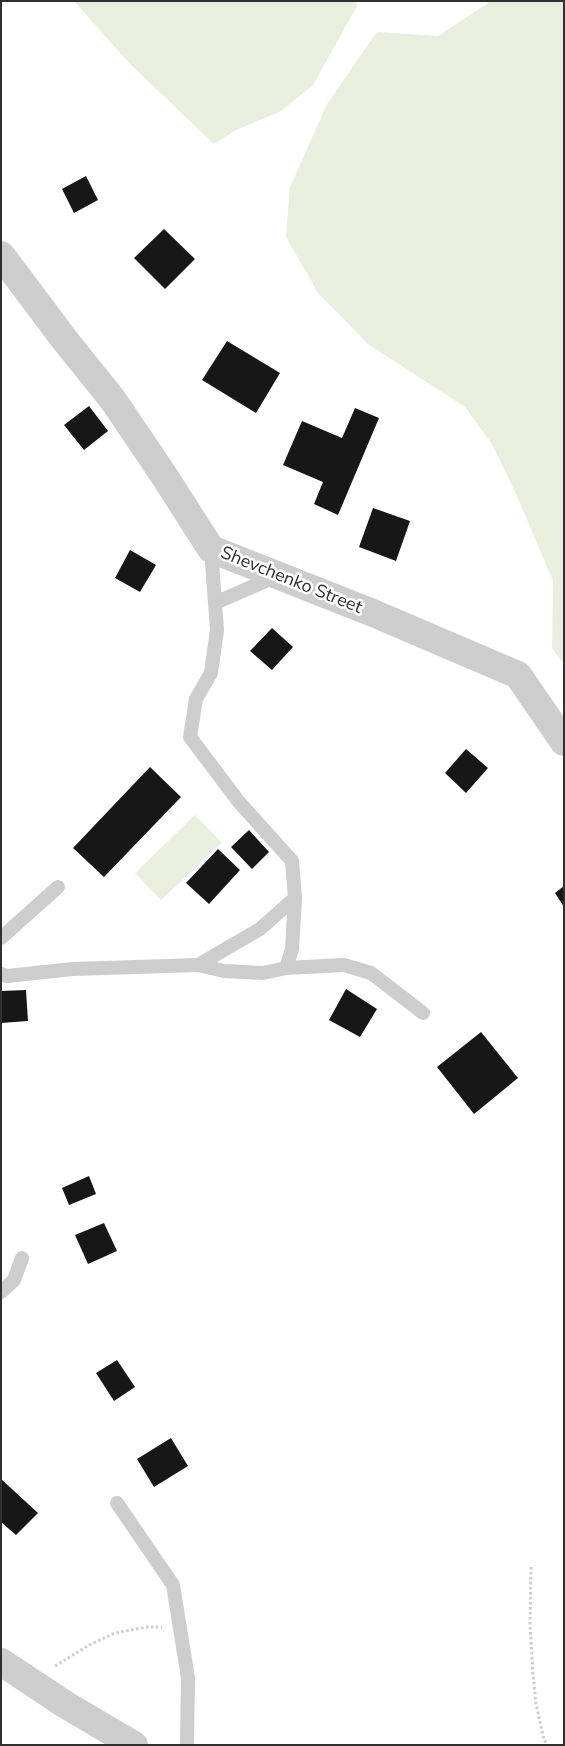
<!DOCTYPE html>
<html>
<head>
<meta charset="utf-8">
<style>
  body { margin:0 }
  #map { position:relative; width:565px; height:1746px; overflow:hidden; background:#fff; font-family:"Nunito Sans",sans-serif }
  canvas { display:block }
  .frame { position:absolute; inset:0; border:2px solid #303030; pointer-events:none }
</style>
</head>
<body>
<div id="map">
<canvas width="565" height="1746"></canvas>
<div class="frame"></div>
</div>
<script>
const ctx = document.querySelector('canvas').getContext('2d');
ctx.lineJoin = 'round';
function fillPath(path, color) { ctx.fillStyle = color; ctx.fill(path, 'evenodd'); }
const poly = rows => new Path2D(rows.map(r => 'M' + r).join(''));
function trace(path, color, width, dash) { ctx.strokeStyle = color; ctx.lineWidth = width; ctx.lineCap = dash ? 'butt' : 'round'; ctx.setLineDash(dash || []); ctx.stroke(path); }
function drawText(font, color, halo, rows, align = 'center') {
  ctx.font = font + ' "Nunito Sans",sans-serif'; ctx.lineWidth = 5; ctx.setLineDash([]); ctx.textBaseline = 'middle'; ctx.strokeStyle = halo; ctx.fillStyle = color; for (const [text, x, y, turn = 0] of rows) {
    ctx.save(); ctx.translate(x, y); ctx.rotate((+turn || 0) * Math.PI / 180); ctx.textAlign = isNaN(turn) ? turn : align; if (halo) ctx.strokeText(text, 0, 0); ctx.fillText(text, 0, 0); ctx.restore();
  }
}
const green = poly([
  [74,1,356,1,357,6,313,85,281,111,236,130,214,144,129,63],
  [488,1,564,1,564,665,552,648,553,581,517,496,492,444,465,407,368,344,318,293,286,237,290,187,327,104,377,32,438,36,487,4],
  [195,815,222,843,161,900,135,873]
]);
const building = poly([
  [86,176,98,200,74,213,62,189],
  [164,229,195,259,165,289,134,258],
  [227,341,280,373,256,413,202,380],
  [89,406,108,431,84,450,64,425],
  [355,408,379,418,338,515,314,504,323,482,283,465,302,421,342,438],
  [373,508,410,521,396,561,359,547],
  [130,550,156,565,140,592,115,578],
  [272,628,293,647,272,670,250,651],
  [466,749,488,768,466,793,445,773],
  [150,767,181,797,104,877,73,848],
  [249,830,269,852,252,869,231,847],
  [218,849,240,870,209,904,186,883],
  [564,886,564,907,555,893],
  [346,989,377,1009,360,1037,329,1020],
  [26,990,28,1021,1,1023,1,991],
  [481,1032,518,1078,474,1114,437,1067],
  [89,1176,96,1194,69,1205,62,1188],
  [104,1223,117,1251,88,1264,75,1235],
  [117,1360,135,1387,114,1401,96,1373],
  [171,1438,188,1466,154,1487,137,1459],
  [1,1479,38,1513,16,1535,1,1522]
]);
const path = poly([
  [531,1567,530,1624,533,1674,536,1704,544,1740,548,1745],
  [55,1666,91,1644,115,1633,147,1627,162,1627]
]);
const service = poly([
  [215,603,277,576],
  [1,938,58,887],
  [198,965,224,971,263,973,286,968,344,965,371,973,423,1013],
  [286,968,292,949,295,898],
  [1,974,7,976,73,969,198,965,260,929,295,898,292,861,239,802,190,737,196,699,211,673,217,630,211,549],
  [1,1292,14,1280,22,1258],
  [117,1503,173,1585,188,1678,187,1745]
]);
const minor = poly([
  [1,255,64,339,113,400,163,474,211,549,373,613,518,675,564,742]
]);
const tertiary = poly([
  [1,1662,66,1705,134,1745]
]);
const streetNames = [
  ["Shevchenko Street",291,581,22]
];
fillPath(green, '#e9eede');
fillPath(building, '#171717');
trace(path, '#cdcdcd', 3, [2.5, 2.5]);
trace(service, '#cdcdcd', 14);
trace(minor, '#cdcdcd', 28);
trace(tertiary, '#cdcdcd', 28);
drawText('18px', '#303030', '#fff', streetNames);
</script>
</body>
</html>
